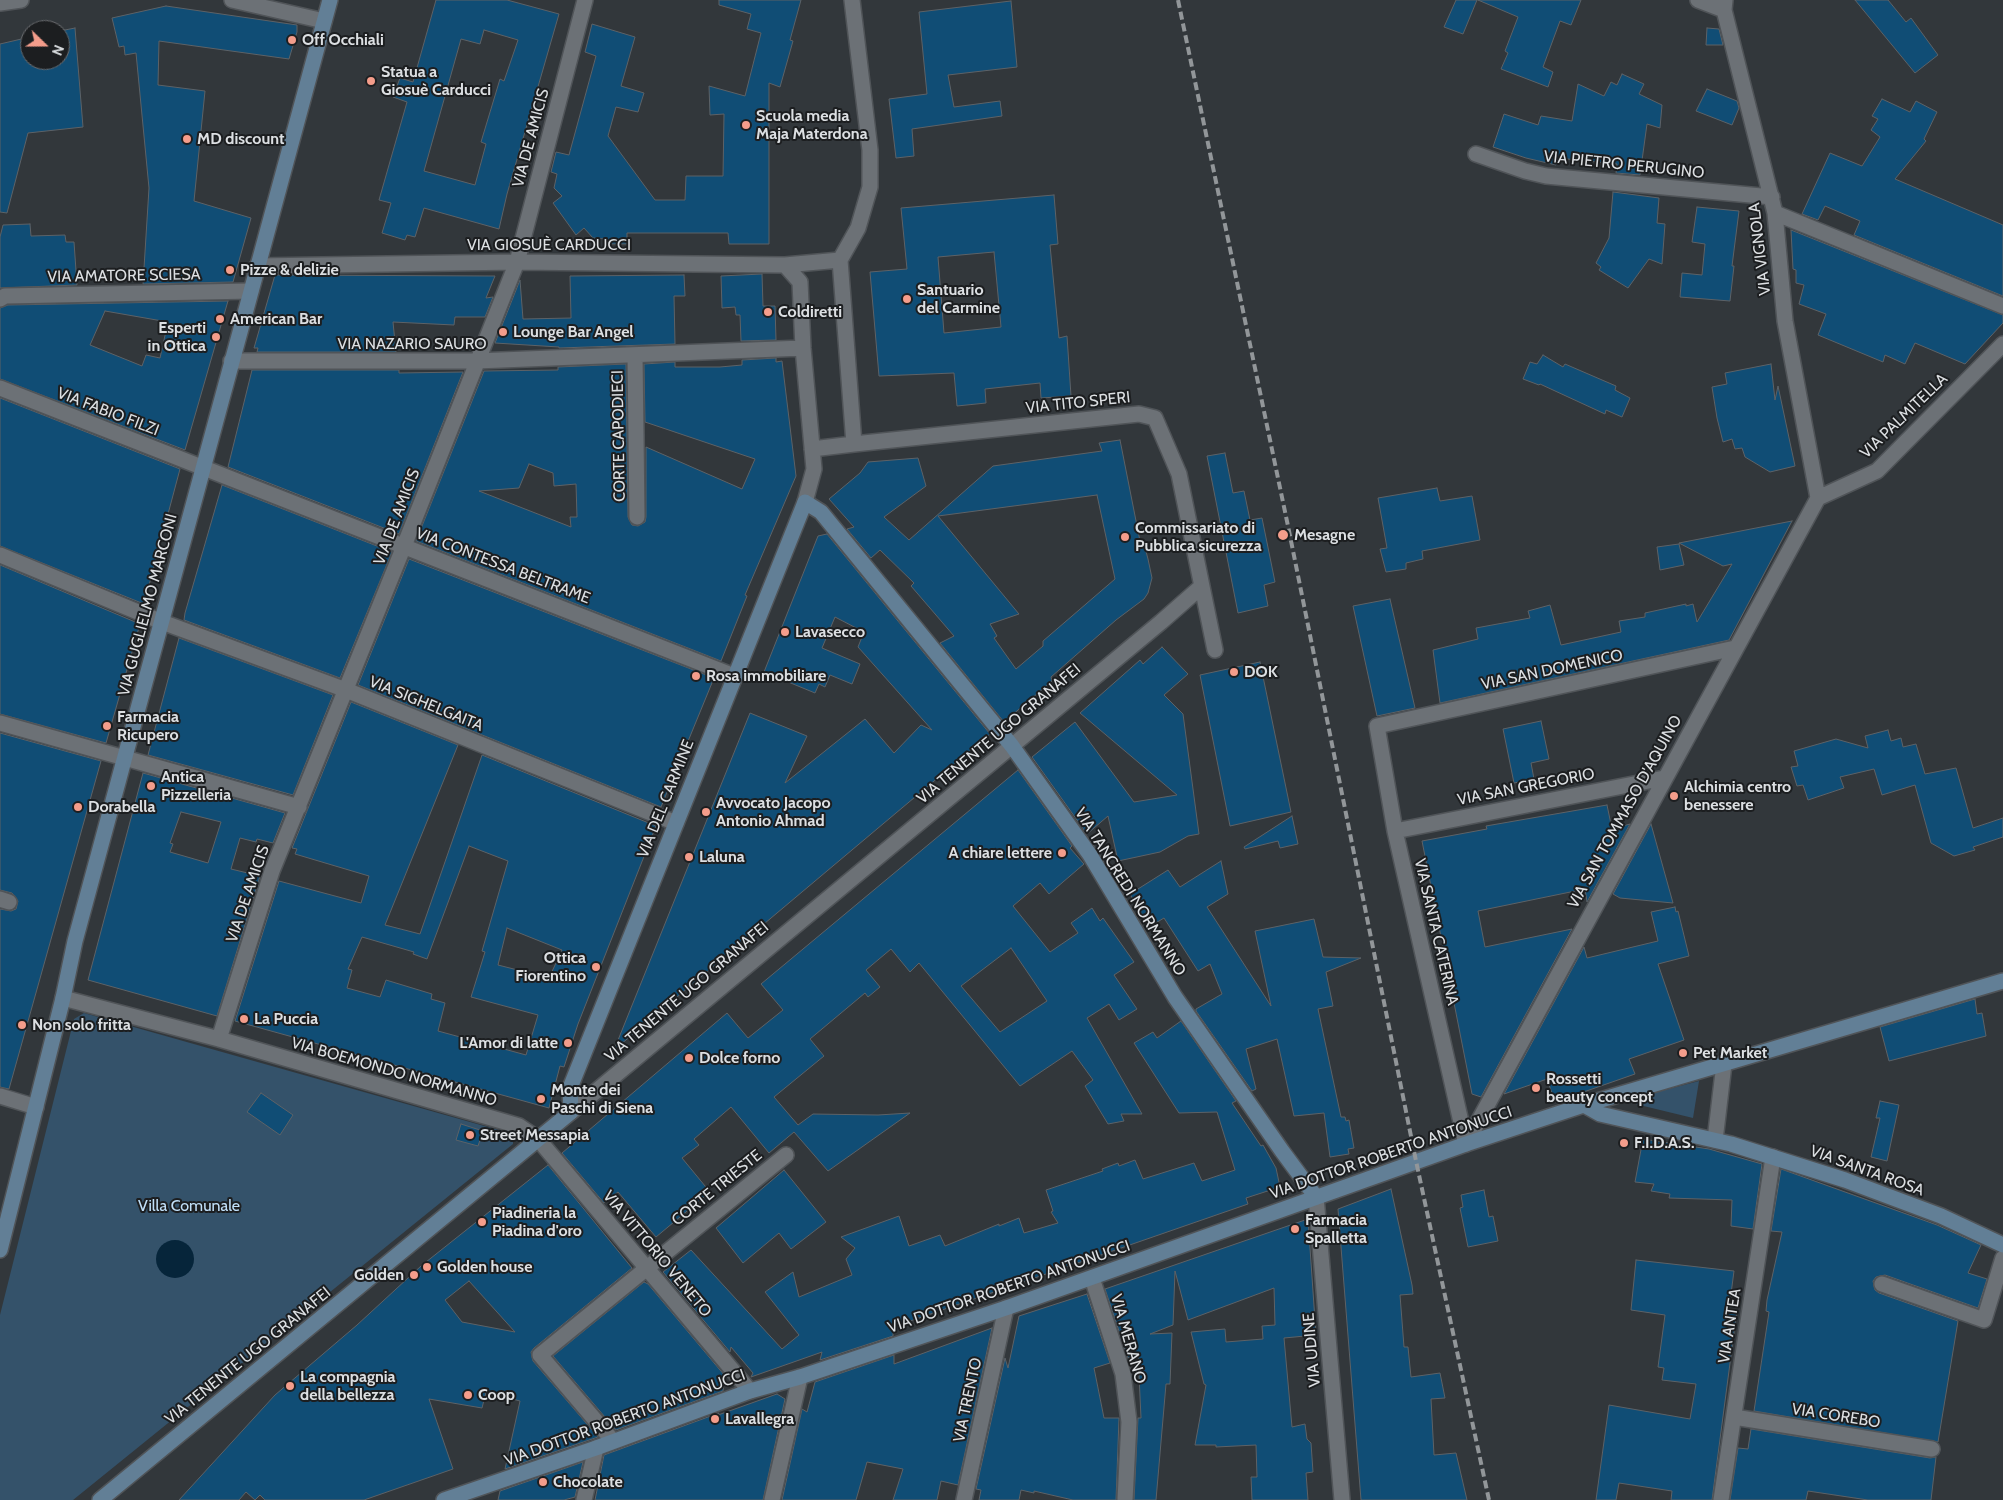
<!DOCTYPE html>
<html>
<head>
<meta charset="utf-8">
<style>
  body { margin:0 }
  #map { position:relative; width:2003px; height:1500px; overflow:hidden; background:#32373b; font-family:Cabin,sans-serif }
  canvas { display:block }
  .north { position:absolute; left:20px; top:20px; width:50px; height:50px; box-sizing:border-box; background:#1c1e20; border:1px solid #696b6e; border-radius:50%; rotate:112deg; font-size:14px; font-weight:700; line-height:20px; text-align:center; color:#dcdfe2 }
  .north::after { content:''; display:block; margin:auto; width:18px; height:22px; background:#f49d8b; clip-path:polygon(50% 0,100% 100%,50% 72%,0 100%) }
</style>
</head>
<body>
<div id="map">
<canvas width="2003" height="1500"></canvas>
<div class="north">N</div>
</div>
<script>
const ctx = document.querySelector('canvas').getContext('2d');
ctx.lineJoin = 'round';
function fillPath(path, color) { ctx.fillStyle = color; ctx.fill(path, 'evenodd'); }
const poly = rows => new Path2D(rows.map(r => 'M' + r).join(''));
function trace(path, color, width, dash) { ctx.strokeStyle = color; ctx.lineWidth = width; ctx.lineCap = dash ? 'butt' : 'round'; ctx.setLineDash(dash || []); ctx.stroke(path); }
function drawText(font, color, halo, rows, align = 'center') {
  ctx.font = font + ' Cabin,sans-serif'; ctx.lineWidth = 4; ctx.setLineDash([]); ctx.textBaseline = 'middle'; ctx.strokeStyle = halo; ctx.fillStyle = color; for (const [text, x, y, turn = 0] of rows) {
    ctx.save(); ctx.translate(x, y); ctx.rotate((+turn || 0) * Math.PI / 180); ctx.textAlign = isNaN(turn) ? turn : align; if (halo) ctx.strokeText(text, 0, 0); ctx.fillText(text, 0, 0); ctx.restore();
  }
}
const green = poly([
  [84,1013,509,1133,513,1137,513,1144,73,1500,0,1500,0,1315,74,1019],
  [1699,1081,1693,1118,1623,1101]
]);
const water = poly([
  '156 1259a19 19 0 1 1 38 0a19 19 0 1 1-38 0Z'
]);
const building = poly([
  [436,0,507,0,559,14,507,194,499,229,424,208,415,237,407,235,405,240,382,233,391,203,379,200,407,102,393,97,400,78,413,82,436,0],
  [484,30,518,40,504,81,500,79,481,142,486,144,475,185,424,171,461,39,480,44,484,30],
  [719,0,801,0,790,40,793,41,780,87,769,83,769,244,729,244,728,233,627,233,627,244,606,244,606,239,593,238,584,228,576,235,553,203,562,196,554,188,557,174,551,172,556,152,569,155,596,56,585,52,592,24,635,37,621,86,644,93,638,112,616,107,608,136,655,200,685,200,686,176,723,176,724,114,710,115,709,86,745,96,761,33,747,29,751,14,719,5,719,0],
  [1456,0,1477,0,1463,34,1444,27,1456,0],
  [1478,0,1581,0,1571,25,1560,21,1543,67,1553,72,1548,87,1501,69,1508,53,1505,51,1518,17,1478,0],
  [1855,0,1888,0,1906,22,1911,18,1938,55,1915,73,1855,0],
  [1011,1,1017,67,948,75,954,107,1000,101,1002,116,912,129,914,156,896,158,889,99,927,94,919,12,1011,1],
  [166,6,297,25,297,32,289,59,159,41,158,85,205,91,194,201,251,218,233,282,143,284,149,188,136,53,125,55,124,46,119,47,112,18,166,6],
  [75,28,83,127,28,133,7,213,0,212,0,44,30,37,30,60,60,60,60,31,75,28],
  [1707,28,1719,29,1723,45,1706,45,1707,28],
  [1622,74,1644,84,1639,94,1662,105,1660,128,1647,124,1640,175,1616,173,1617,164,1558,158,1556,165,1526,158,1493,147,1504,114,1538,125,1541,116,1572,121,1578,84,1604,96,1611,82,1617,85,1622,74],
  [1707,89,1737,101,1739,108,1732,125,1696,111,1707,89],
  [1882,99,1910,112,1916,101,1937,112,1924,139,1926,141,1895,179,2003,225,2003,296,1854,235,1860,221,1825,206,1818,220,1802,214,1830,153,1862,166,1880,137,1871,130,1878,119,1872,116,1882,99],
  [1613,192,1659,198,1657,223,1665,224,1662,264,1649,259,1628,288,1599,270,1601,267,1596,263,1609,238,1613,192],
  [1054,195,1058,244,1050,245,1059,338,1067,336,1071,396,1041,398,1040,383,985,389,986,403,957,406,954,373,879,376,870,272,907,269,901,208,1054,195],
  [994,252,1001,327,944,333,938,257,994,252],
  [1697,207,1739,211,1732,266,1734,266,1730,301,1680,297,1682,273,1702,275,1705,244,1692,242,1697,207],
  [30,224,31,236,65,235,66,242,74,242,77,285,0,288,0,237,3,225,30,224],
  [1791,230,2003,315,2003,323,1965,364,1915,343,1905,364,1885,355,1883,362,1818,335,1826,314,1799,304,1804,285,1796,283,1796,270,1793,269,1791,230],
  [762,274,763,306,775,306,776,340,741,341,740,315,736,315,735,307,722,308,721,276,762,274],
  [275,275,279,275,495,276,486,298,493,297,485,317,455,317,454,325,393,322,396,352,257,352,258,348,254,348,275,275],
  [684,275,685,296,674,296,675,344,559,348,559,347,495,343,520,280,523,319,571,318,570,276,684,275],
  [228,301,185,450,0,379,0,308,8,305,228,301],
  [105,311,168,322,160,358,146,355,142,366,90,345,105,311],
  [1543,355,1563,367,1565,364,1616,386,1615,390,1630,398,1622,417,1606,410,1605,414,1540,384,1539,385,1523,379,1530,362,1537,364,1543,355],
  [776,358,776,362,782,361,796,476,745,595,747,596,721,661,416,541,484,371,558,370,558,367,626,364,628,517,632,525,638,526,645,522,646,517,646,447,742,489,755,459,645,422,644,364,675,362,675,367,720,367,742,365,742,360,776,358],
  [529,464,553,473,554,486,576,484,577,517,570,517,571,527,479,491,519,488,529,464],
  [1771,364,1775,400,1778,386,1795,466,1770,472,1745,457,1742,448,1735,449,1732,439,1723,442,1717,418,1712,387,1727,384,1725,373,1771,364],
  [252,370,399,370,399,373,463,372,399,534,228,467,252,370],
  [0,398,180,469,144,604,0,546,0,398],
  [1120,440,1140,541,1143,540,1148,559,1152,578,1148,593,1144,599,1116,620,1051,677,1052,681,1004,722,940,643,954,636,911,586,914,583,880,550,871,558,847,529,854,527,829,499,860,473,868,462,918,458,926,486,884,517,909,540,993,466,1102,451,1099,443,1120,440],
  [1097,495,1115,579,1043,641,1043,646,1016,669,994,638,997,636,990,624,1019,614,938,516,1097,495],
  [1225,453,1233,493,1244,491,1250,520,1262,518,1275,582,1264,585,1268,606,1238,613,1207,456,1225,453],
  [222,485,392,552,340,678,184,620,185,613,222,485],
  [1437,488,1440,501,1472,496,1480,540,1422,551,1423,559,1406,563,1406,569,1386,572,1380,549,1387,548,1378,498,1437,488],
  [1792,521,1729,640,1440,703,1433,650,1478,639,1476,628,1530,618,1528,611,1550,605,1561,645,1621,632,1619,621,1645,617,1645,613,1686,604,1686,606,1693,604,1697,622,1732,564,1723,566,1679,543,1792,521],
  [827,534,990,734,614,1050,750,713,807,736,785,783,865,719,894,753,921,725,932,730,858,647,864,632,835,617,822,648,860,664,852,684,830,675,825,687,819,684,815,693,764,672,818,536,827,534],
  [1679,544,1684,565,1660,570,1657,547,1679,544],
  [409,559,714,678,661,807,358,685,409,559],
  [0,565,140,624,106,743,0,714,0,565],
  [1390,599,1415,708,1377,716,1353,606,1390,599],
  [179,638,333,695,293,795,148,755,179,638],
  [1162,647,1188,674,1164,695,1183,714,1199,834,1188,836,1160,852,1118,861,1108,816,1087,834,1032,757,1075,722,1134,802,1177,795,1080,713,1140,660,1143,664,1162,647],
  [1260,662,1291,812,1230,826,1200,675,1260,662],
  [351,702,458,745,385,925,420,934,482,755,656,826,578,1024,564,1067,560,1066,549,1108,235,1021,279,881,361,903,369,876,295,854,297,849,292,848,351,702],
  [469,846,508,861,482,951,485,952,471,997,538,1015,526,1055,438,1031,445,1003,431,999,432,994,386,980,380,997,347,988,352,970,348,969,362,937,414,952,413,954,427,959,469,846],
  [507,928,562,950,549,978,498,965,507,928],
  [1541,721,1549,759,1531,763,1534,779,1514,783,1503,729,1541,721],
  [1888,730,1891,741,1901,738,1903,747,1916,744,1925,774,1956,768,1973,828,2003,818,2003,837,1973,847,1975,850,1954,856,1931,843,1915,785,1882,795,1874,769,1840,777,1844,788,1808,800,1803,785,1797,786,1791,767,1798,766,1794,751,1836,739,1868,748,1865,736,1888,730],
  [0,733,101,761,9,1089,0,1087,0,909,11,911,16,909,18,901,12,893,0,890,0,733],
  [1018,770,1072,846,1070,848,1084,864,1049,894,1040,883,1013,906,1050,952,1078,933,1071,923,1092,908,1100,921,1103,918,1134,962,1114,975,1137,1009,1119,1020,1109,1004,1087,1018,1142,1114,1121,1114,1124,1121,1108,1124,1085,1086,1093,1080,1072,1051,1020,1086,919,963,910,972,891,949,866,970,880,987,868,997,865,993,810,1039,824,1056,774,1097,798,1125,813,1114,878,1115,910,1113,828,1171,794,1132,769,1153,731,1107,694,1139,699,1145,682,1158,710,1192,656,1237,618,1192,604,1203,562,1153,727,1013,748,1038,783,1010,761,984,1018,770],
  [1011,948,1047,1001,1000,1032,961,986,1011,948],
  [143,773,285,813,273,843,257,839,256,842,240,838,231,869,260,876,217,1016,88,980,143,773],
  [181,812,221,822,208,863,170,852,173,844,170,843,181,812],
  [1607,805,1612,829,1630,824,1587,902,1585,889,1478,911,1485,947,1572,929,1481,1097,1472,1094,1422,841,1487,829,1486,826,1607,805],
  [1292,816,1298,844,1280,848,1278,841,1245,849,1244,847,1292,816],
  [1651,824,1673,903,1620,898,1613,894,1651,824],
  [1221,861,1228,894,1207,907,1271,1006,1255,931,1314,919,1323,957,1361,958,1326,972,1333,1006,1318,1009,1341,1117,1345,1117,1346,1121,1349,1120,1354,1148,1348,1149,1349,1154,1330,1157,1324,1113,1294,1116,1277,1039,1246,1049,1256,1089,1252,1091,1196,1011,1196,1009,1222,994,1210,964,1198,971,1164,918,1149,927,1130,894,1168,870,1180,887,1221,861],
  [1675,907,1676,912,1678,911,1689,956,1658,964,1684,1040,1629,1059,1635,1074,1555,1102,1547,1079,1504,1094,1584,947,1587,958,1658,941,1651,912,1675,907],
  [1975,999,1977,1014,1982,1013,1986,1036,1889,1061,1880,1027,1975,999],
  [1181,1021,1236,1101,1232,1103,1261,1146,1263,1145,1276,1168,1280,1187,1246,1198,1248,1204,893,1327,893,1336,820,1360,822,1352,751,1377,753,1373,731,1347,730,1352,663,1272,691,1250,782,1349,799,1335,765,1292,793,1272,799,1297,852,1275,846,1259,855,1248,841,1237,899,1216,909,1246,940,1235,945,1246,999,1224,999,1226,1019,1218,1024,1233,1058,1223,1051,1212,1053,1211,1046,1190,1103,1171,1102,1169,1118,1163,1119,1166,1135,1160,1143,1179,1194,1163,1202,1181,1235,1170,1217,1112,1179,1113,1134,1043,1153,1032,1157,1038,1181,1021],
  [261,1093,293,1115,280,1135,247,1112,261,1093],
  [1880,1101,1899,1105,1887,1161,1871,1157,1880,1118,1876,1118,1880,1101],
  [461,1124,483,1131,478,1146,456,1140,461,1124],
  [1643,1139,1709,1149,1762,1164,1753,1229,1731,1226,1732,1200,1669,1198,1670,1194,1651,1191,1654,1184,1635,1182,1643,1139],
  [548,1165,632,1268,534,1348,531,1352,533,1361,598,1437,505,1469,520,1401,486,1392,482,1408,429,1399,453,1469,364,1500,265,1500,260,1495,255,1500,246,1492,239,1500,179,1500,275,1395,357,1325,421,1266,548,1165],
  [469,1281,515,1332,462,1322,445,1300,469,1281],
  [1781,1169,1937,1225,1981,1245,1968,1273,1987,1279,1978,1308,1885,1275,1876,1277,1873,1281,1875,1290,1879,1293,1958,1321,1938,1442,1754,1411,1769,1312,1766,1311,1767,1300,1782,1232,1771,1231,1781,1169],
  [784,1170,826,1222,791,1249,779,1233,743,1263,716,1228,784,1170],
  [1391,1189,1412,1285,1413,1294,1400,1295,1404,1347,1408,1347,1411,1377,1440,1373,1445,1398,1431,1399,1434,1455,1456,1453,1467,1500,1361,1500,1338,1209,1391,1189],
  [1484,1190,1489,1217,1493,1216,1498,1241,1468,1247,1460,1208,1463,1207,1461,1195,1484,1190],
  [1308,1219,1316,1335,1284,1338,1292,1427,1305,1424,1307,1439,1311,1443,1313,1472,1306,1473,1308,1500,1252,1500,1251,1477,1257,1477,1256,1445,1216,1447,1216,1445,1195,1445,1206,1385,1204,1384,1191,1332,1225,1329,1226,1342,1263,1339,1262,1326,1275,1325,1274,1288,1188,1320,1175,1271,1173,1325,1150,1334,1172,1333,1170,1384,1166,1384,1156,1500,1134,1500,1138,1418,1141,1418,1138,1354,1128,1358,1105,1289,1308,1219],
  [1636,1260,1734,1271,1729,1309,1737,1310,1712,1500,1671,1500,1672,1491,1619,1483,1616,1500,1596,1500,1609,1405,1690,1419,1696,1384,1662,1380,1664,1368,1658,1367,1665,1315,1631,1310,1636,1260],
  [644,1282,648,1284,725,1376,723,1391,616,1430,553,1356,644,1282],
  [1087,1294,1110,1363,1094,1368,1104,1418,1119,1418,1116,1500,1073,1500,1034,1491,1034,1493,1021,1490,1019,1500,979,1500,981,1490,976,1489,1005,1358,1008,1368,1019,1316,1087,1294],
  [992,1328,958,1485,941,1481,937,1500,893,1500,903,1469,867,1462,856,1500,782,1500,802,1409,807,1412,815,1382,894,1355,894,1364,992,1328],
  [777,1394,785,1399,763,1500,595,1500,604,1455,719,1413,718,1415,777,1394],
  [1751,1429,1930,1458,1936,1457,1931,1500,1868,1500,1808,1491,1806,1500,1730,1500,1738,1448,1748,1449,1751,1429],
  [583,1462,575,1497,564,1500,498,1500,500,1491,583,1462]
]);
const street = poly([
  [232,0,324,21],
  [1698,0,1724,10],
  [1725,0,1724,10,1775,213,1785,321,1818,498],
  [0,3,21,0],
  [1476,154,1525,171,1546,176,1772,197],
  [1775,213,2003,306],
  [785,265,800,282,803,348,814,469,805,502],
  [257,266,517,262,785,265,840,260],
  [0,299,5,296,251,291],
  [635,355,637,517],
  [231,361,476,361,803,348],
  [0,388,734,676],
  [854,444,1139,414,1155,418,1179,474,1215,650],
  [812,449,854,444,840,260,858,228,870,187,870,150,852,0],
  [1818,498,1877,471,2003,344],
  [0,555,162,622,346,690,676,823],
  [0,723,299,807],
  [1395,831,1664,778],
  [0,899,9,902],
  [63,998,219,1039,519,1126,538,1139,750,1391],
  [219,1039,272,871,404,546,517,262,585,0],
  [0,1096,36,1107],
  [571,1112,1161,622,1202,586],
  [1715,1140,1724,1064],
  [1466,1144,1395,831,1377,726,1735,648],
  [1466,1144,1818,498],
  [1316,1197,1342,1500],
  [1092,1278,1123,1374,1129,1422,1125,1500],
  [1882,1284,1984,1320,2003,1258],
  [1734,1417,1932,1449],
  [613,1441,540,1355,786,1155],
  [584,1500,596,1448],
  [772,1500,800,1377],
  [964,1500,1006,1308],
  [1721,1500,1773,1157]
]);
const secondary = poly([
  [1584,1105,1600,1114,1731,1144,1845,1180,1941,1216,2003,1245],
  [0,1250,63,998,75,941,330,0],
  [100,1500,571,1112,570,1088,805,502,821,512,1012,746,1090,855,1175,997,1282,1151,1316,1197],
  [444,1500,596,1448,750,1391,800,1377,1006,1308,1466,1144,1584,1105,2003,981]
]);
const rail = poly([
  [1178,0,1288,526,1416,1161,1489,1500]
]);
const markers = [
  [292,40,5,"#f49d8b"],
  [371,81,5,"#f49d8b"],
  [746,125,5,"#f49d8b"],
  [187,139,5,"#f49d8b"],
  [230,270,5,"#f49d8b"],
  [907,299,5,"#f49d8b"],
  [768,312,5,"#f49d8b"],
  [220,319,5,"#f49d8b"],
  [503,332,5,"#f49d8b"],
  [216,337,5,"#f49d8b"],
  [1283,535,6,"#f49d8b"],
  [1125,537,5,"#f49d8b"],
  [785,632,5,"#f49d8b"],
  [1234,672,5,"#f49d8b"],
  [696,676,5,"#f49d8b"],
  [107,726,5,"#f49d8b"],
  [151,786,5,"#f49d8b"],
  [1674,796,5,"#f49d8b"],
  [78,807,5,"#f49d8b"],
  [706,812,5,"#f49d8b"],
  [1062,853,5,"#f49d8b"],
  [689,857,5,"#f49d8b"],
  [596,967,5,"#f49d8b"],
  [244,1019,5,"#f49d8b"],
  [22,1025,5,"#f49d8b"],
  [568,1043,5,"#f49d8b"],
  [1683,1053,5,"#f49d8b"],
  [689,1058,5,"#f49d8b"],
  [1536,1088,5,"#f49d8b"],
  [541,1099,5,"#f49d8b"],
  [470,1135,5,"#f49d8b"],
  [1624,1143,5,"#f49d8b"],
  [482,1222,5,"#f49d8b"],
  [1295,1229,5,"#f49d8b"],
  [427,1267,5,"#f49d8b"],
  [414,1275,5,"#f49d8b"],
  [290,1386,5,"#f49d8b"],
  [468,1395,5,"#f49d8b"],
  [715,1419,5,"#f49d8b"],
  [543,1482,5,"#f49d8b"]
];
const poiNames = [
  ["Off Occhiali",302,40],
  ["Statua a",381,72],
  ["Giosuè Carducci",381,90],
  ["Scuola media",756,116],
  ["Maja Materdona",756,134],
  ["MD discount",197,139],
  ["Pizze & delizie",240,270],
  ["Santuario",917,290],
  ["del Carmine",917,308],
  ["Coldiretti",778,312],
  ["American Bar",230,319],
  ["Esperti",206,328,"right"],
  ["in Ottica",206,346,"right"],
  ["Lounge Bar Angel",513,332],
  ["Commissariato di",1135,528],
  ["Pubblica sicurezza",1135,546],
  ["Mesagne",1294,535],
  ["Lavasecco",795,632],
  ["DOK",1244,672],
  ["Rosa immobiliare",706,676],
  ["Farmacia",117,717],
  ["Ricupero",117,735],
  ["Antica",161,777],
  ["Pizzelleria",161,795],
  ["Alchimia centro",1684,787],
  ["benessere",1684,805],
  ["Avvocato Jacopo",716,803],
  ["Antonio Ahmad",716,821],
  ["Dorabella",88,807],
  ["A chiare lettere",1052,853,"right"],
  ["Laluna",699,857],
  ["Ottica",586,958,"right"],
  ["Fiorentino",586,976,"right"],
  ["La Puccia",254,1019],
  ["Non solo fritta",32,1025],
  ["L'Amor di latte",558,1043,"right"],
  ["Pet Market",1693,1053],
  ["Dolce forno",699,1058],
  ["Rossetti",1546,1079],
  ["beauty concept",1546,1097],
  ["Monte dei",551,1090],
  ["Paschi di Siena",551,1108],
  ["Street Messapia",480,1135],
  ["F.I.D.A.S.",1634,1143],
  ["Piadineria la",492,1213],
  ["Piadina d'oro",492,1231],
  ["Farmacia",1305,1220],
  ["Spalletta",1305,1238],
  ["Golden house",437,1267],
  ["Golden",404,1275,"right"],
  ["La compagnia",300,1377],
  ["della bellezza",300,1395],
  ["Coop",478,1395],
  ["Lavallegra",725,1419],
  ["Chocolate",553,1482]
];
const streetNames = [
  ["VIA DE AMICIS",531,138,-75],
  ["VIA PIETRO PERUGINO",1624,165,6],
  ["VIA GIOSUÈ CARDUCCI",549,245],
  ["VIA VIGNOLA",1760,249,-97],
  ["VIA AMATORE SCIESA",124,276,-1],
  ["VIA NAZARIO SAURO",412,344],
  ["VIA TITO SPERI",1078,403,-6],
  ["VIA FABIO FILZI",108,412,21],
  ["VIA PALMITELLA",1904,416,-44],
  ["CORTE CAPODIECI",619,436,-91],
  ["VIA DE AMICIS",397,517,-69],
  ["VIA CONTESSA BELTRAME",503,566,21],
  ["VIA GUGLIELMO MARCONI",148,605,-75],
  ["VIA SAN DOMENICO",1552,670,-12],
  ["VIA SIGHELGAITA",426,704,22],
  ["VIA TENENTE UGO GRANAFEI",999,734,-40],
  ["VIA SAN GREGORIO",1526,787,-11],
  ["VIA DEL CARMINE",666,799,-68],
  ["VIA SAN TOMMASO D'AQUINO",1625,812,-61],
  ["VIA TANCREDI NORMANNO",1130,892,58],
  ["VIA DE AMICIS",248,894,-71],
  ["VIA SANTA CATERINA",1436,932,77],
  ["VIA TENENTE UGO GRANAFEI",687,992,-40],
  ["VIA BOEMONDO NORMANNO",394,1072,16],
  ["VIA DOTTOR ROBERTO ANTONUCCI",1391,1153,-19],
  ["VIA SANTA ROSA",1867,1171,20],
  ["CORTE TRIESTE",717,1188,-39],
  ["VIA VITTORIO VENETO",657,1254,50],
  ["VIA DOTTOR ROBERTO ANTONUCCI",1009,1287,-19],
  ["VIA ANTEA",1730,1326,-81],
  ["VIA MERANO",1128,1339,74],
  ["VIA UDINE",1312,1350,-95],
  ["VIA TENENTE UGO GRANAFEI",248,1356,-39],
  ["VIA TRENTO",968,1400,-78],
  ["VIA COREBO",1836,1416,9],
  ["VIA DOTTOR ROBERTO ANTONUCCI",625,1418,-20]
];
const parkNames = [
  ["Villa Comunale",189,1206]
];
fillPath(green, '#34526a');
fillPath(water, '#06253a');
fillPath(building, '#104d75');
trace(building, '#5d6267', 1);
trace(street, '#505458', 18);
trace(secondary, '#505458', 18);
trace(street, '#6c7176', 15);
trace(secondary, '#627f96', 15);
trace(rail, '#929699', 4, [8, 4]);
for (const [x, y, r, color] of markers) { const dot = new Path2D(); dot.arc(x, y, r, 0, 2 * Math.PI); ctx.fillStyle = color; ctx.fill(dot); trace(dot, '#1c1e20', 2); }
drawText('bold 16px', '#dcdfe2', '#1c1e20', poiNames, 'left');
drawText('16px', '#dcdfe2', '#1c1e20', streetNames);
drawText('16px', '#c1e0f9', '#1c1e20', parkNames);
</script>
</body>
</html>
